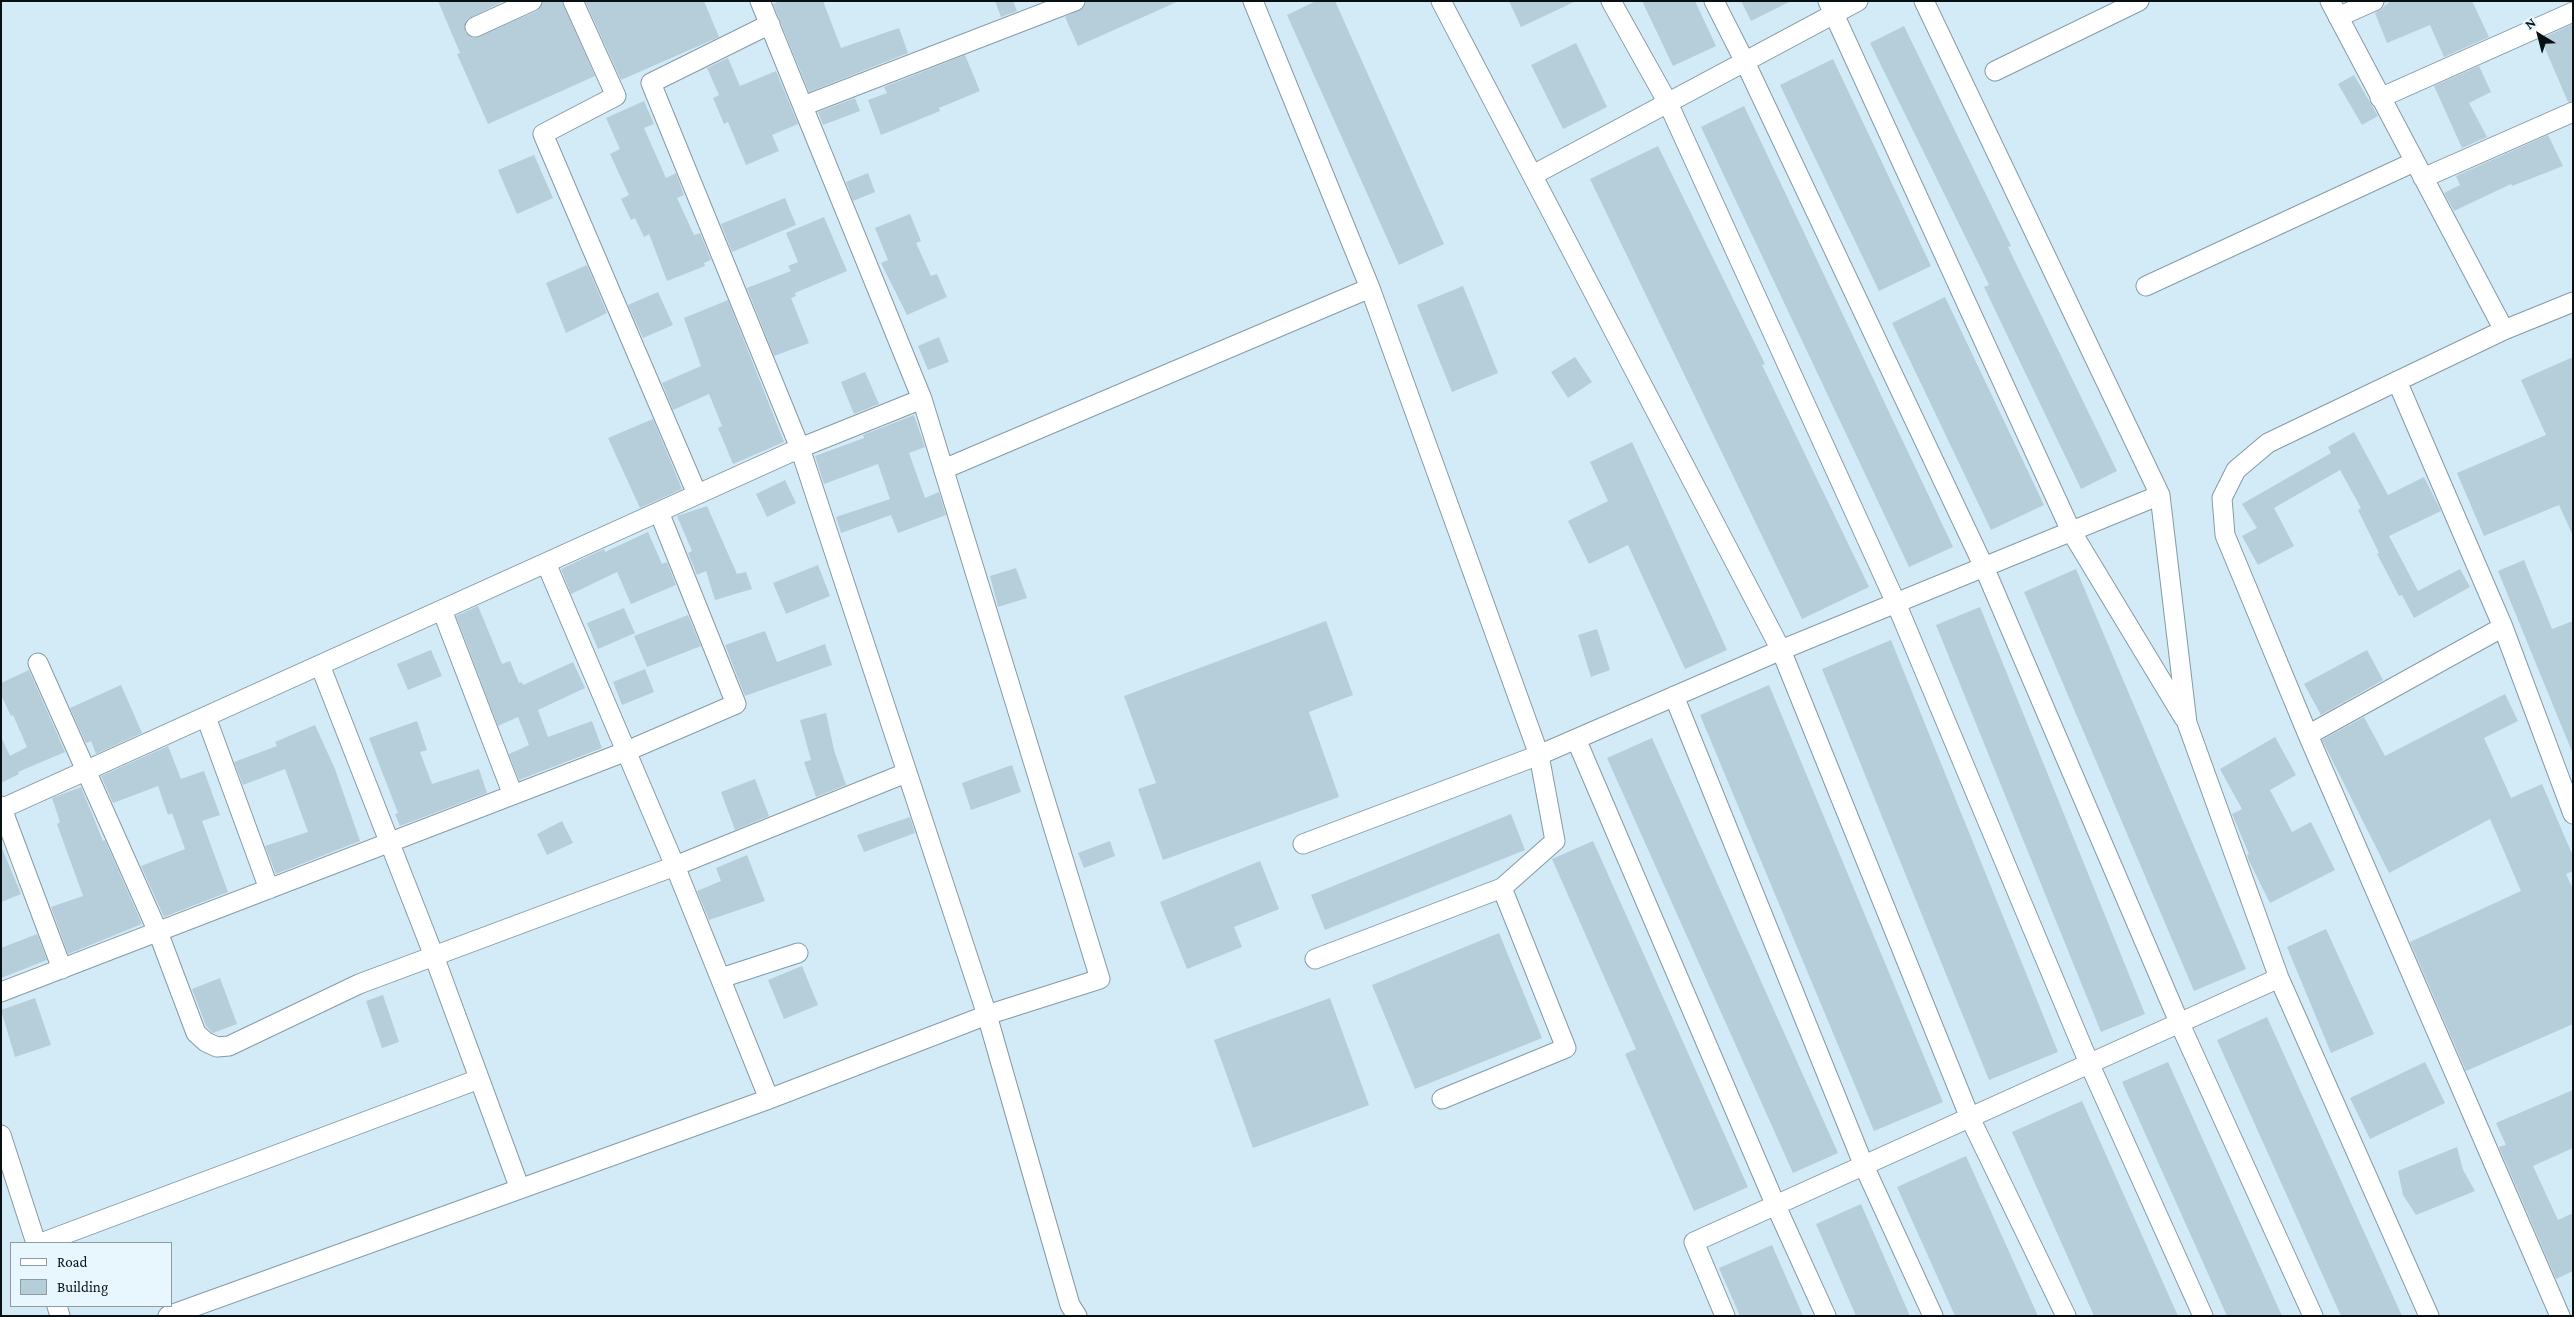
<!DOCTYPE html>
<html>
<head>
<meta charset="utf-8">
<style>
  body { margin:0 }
  #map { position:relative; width:2574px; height:1317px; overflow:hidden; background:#d2ebf7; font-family:"Crimson Pro",serif }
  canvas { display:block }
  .frame { position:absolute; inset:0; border:2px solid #081014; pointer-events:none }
  .legend { position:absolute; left:10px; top:1242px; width:162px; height:65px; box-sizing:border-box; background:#e8f7fe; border:1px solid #8e9ba0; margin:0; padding:6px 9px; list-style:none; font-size:15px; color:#081014 }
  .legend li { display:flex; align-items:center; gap:10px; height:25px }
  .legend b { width:25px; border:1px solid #8e9ba0 }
  .north { position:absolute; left:2514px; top:10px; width:50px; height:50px; -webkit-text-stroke:4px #e8f7fe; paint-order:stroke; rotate:323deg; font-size:14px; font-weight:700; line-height:20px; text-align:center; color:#081014 }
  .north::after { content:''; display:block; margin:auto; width:18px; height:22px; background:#081014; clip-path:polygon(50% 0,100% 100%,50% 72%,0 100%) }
</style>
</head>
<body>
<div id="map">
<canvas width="2574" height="1317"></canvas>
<div class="frame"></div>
<ul class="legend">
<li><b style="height:6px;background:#fff"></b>Road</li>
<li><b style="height:14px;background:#b6ced9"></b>Building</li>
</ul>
<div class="north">N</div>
</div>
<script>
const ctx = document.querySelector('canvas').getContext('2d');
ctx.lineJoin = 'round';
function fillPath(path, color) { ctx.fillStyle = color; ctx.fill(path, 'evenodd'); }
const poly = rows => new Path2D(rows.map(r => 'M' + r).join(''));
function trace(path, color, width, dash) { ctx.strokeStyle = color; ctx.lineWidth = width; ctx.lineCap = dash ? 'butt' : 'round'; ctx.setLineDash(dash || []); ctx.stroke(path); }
const building = poly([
  [438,1,504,1,466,20,465,32,474,38,537,11,543,1,562,1,595,76,488,124,457,54,460,53],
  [585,1,704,1,719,37,621,80],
  [780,1,823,1,841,48,899,28,908,53,809,92,773,4],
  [995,1,1013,1,1017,11,1001,17],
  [1086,1,1179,1,1078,46,1065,17,1083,8],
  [1316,1,1335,1,1444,244,1399,265,1287,15],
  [1509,1,1576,1,1521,27],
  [1642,1,1695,1,1716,46,1673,66],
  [1741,1,1791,1,1751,21],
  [2391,1,2472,1,2489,37,2444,57,2430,25,2387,43,2375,13],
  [2573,24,2573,101,2568,102,2541,39],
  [1904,26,2011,246,2008,247,2117,471,2081,489,1984,287,1989,285,1870,43],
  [1576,43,1607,107,1563,129,1531,65],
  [965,55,980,91,939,108,940,111,881,135,868,100,887,93,884,87],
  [728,58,740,86,776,71,798,124,772,135,779,151,746,165,728,122,724,124,713,98,719,95,707,68],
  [1833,59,1931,266,1879,291,1780,85],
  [2479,66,2491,92,2469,103,2487,137,2462,148,2434,86],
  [2354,75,2378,116,2362,125,2338,84],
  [855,98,860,111,823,125,818,112],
  [644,101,654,124,644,128,666,178,676,173,684,195,677,198,694,235,700,233,711,260,704,263,705,266,667,281,649,234,644,237,635,218,631,220,621,199,629,195,610,154,620,149,606,118],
  [1744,106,1953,547,1909,567,1701,127],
  [2548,135,2563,166,2512,186,2511,184,2454,211,2444,193,2460,185,2456,176],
  [1658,146,1765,364,1762,365,1869,587,1802,619,1590,179],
  [534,155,553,198,517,214,498,170],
  [868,173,875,192,853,201,846,182],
  [785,198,796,225,732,252,721,224],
  [910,214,921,241,916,243,931,276,937,274,947,297,907,315,881,263,888,260,875,228],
  [824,217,847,271,795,293,796,296,791,298,809,343,774,356,747,288,791,271,788,266,798,262,786,233],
  [587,265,607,313,566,333,546,283],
  [1463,286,1498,373,1452,392,1417,305],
  [658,292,673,325,643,338,628,305],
  [1945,297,2044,505,1991,530,1892,323],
  [728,300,784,442,733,464,718,428,722,426,709,394,673,410,662,383,701,366,684,318],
  [939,337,949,362,928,370,918,346],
  [1575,357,1592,382,1568,398,1551,372],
  [2573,357,2573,536,2559,505,2484,536,2457,473,2546,435,2521,380],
  [865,372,879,404,854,414,841,382],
  [914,415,925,447,909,453,925,498,939,492,946,515,898,533,891,515,841,533,836,517,890,499,878,464,824,484,815,456,864,438,863,435],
  [653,419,682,489,640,508,608,438],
  [2354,432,2388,495,2424,477,2441,511,2389,536,2418,591,2460,569,2470,587,2414,618,2402,595,2399,596,2377,554,2379,553,2358,510,2361,508,2340,470,2274,508,2294,546,2258,565,2242,536,2257,528,2242,504,2331,453,2328,447],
  [1632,442,1727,650,1685,669,1628,545,1589,564,1568,521,1608,501,1590,462],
  [785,480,796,503,767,517,756,494],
  [707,506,737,574,746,572,752,589,715,600,706,571,697,575,688,553,692,551,677,516],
  [648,532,662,564,667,562,676,585,631,604,617,572,571,594,561,569,604,549,605,552],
  [2524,560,2552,629,2573,621,2573,754,2498,571],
  [818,565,830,596,786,614,773,583],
  [1016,568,1027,598,998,607,990,576],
  [2076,569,2246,969,2194,991,2024,592],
  [478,606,502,664,510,661,519,683,522,682,523,685,573,662,585,688,538,710,548,737,592,721,602,748,519,780,509,754,529,745,518,717,498,726,456,616],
  [1980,607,2145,1014,2101,1032,1936,625],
  [624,608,635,633,598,649,587,623],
  [688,615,701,646,647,667,634,636],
  [1326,621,1353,695,1309,712,1339,797,1163,860,1138,789,1156,783,1124,696],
  [1597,629,1610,670,1591,677,1578,635],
  [765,631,777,662,825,644,832,665,745,696,725,645],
  [1891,640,2058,1052,1989,1080,1822,669],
  [431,650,442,676,408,690,397,664],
  [2367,650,2383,680,2321,715,2304,684],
  [645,669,654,692,622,705,613,682],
  [29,670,65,752,18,772,19,774,1,783,1,737,10,756,27,747,13,715,11,716,1,695,1,683],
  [121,685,142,733,96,754,91,741,86,743,70,708],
  [1769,685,1943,1102,1874,1131,1700,715],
  [2505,694,2518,721,2484,738,2511,798,2542,784,2573,856,2573,871,2566,874,2573,889,2573,1024,2466,1071,2410,942,2521,891,2490,819,2389,873,2322,740,2364,717,2385,756],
  [826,713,834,750,846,785,816,797,804,762,811,760,800,720],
  [417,721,427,750,420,752,432,784,479,769,487,793,400,826,395,814,398,813,369,738],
  [315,725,335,769,360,841,276,874,265,846,308,832,285,769,243,785,234,762,277,746,275,742],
  [2275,737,2296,775,2270,790,2292,832,2311,822,2335,870,2270,903,2249,861,2247,855,2249,854,2232,814,2242,809,2220,769],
  [1652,738,1838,1153,1793,1173,1607,758],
  [168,746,181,779,204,771,220,815,202,821,228,892,164,917,141,866,185,849,172,813,168,815,158,786,113,803,101,776],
  [1012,765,1021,792,971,810,962,783],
  [755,779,769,816,735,830,721,792],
  [81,787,103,841,105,840,142,924,68,954,51,907,83,896,57,824,60,822,52,798],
  [1511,814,1525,850,1325,930,1311,895],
  [910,817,915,833,864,852,857,835],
  [562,821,573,843,547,855,537,834],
  [1110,841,1115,856,1084,868,1078,853],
  [1593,841,1748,1187,1694,1211,1625,1054,1636,1049,1552,859],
  [1,846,21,894,1,902],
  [747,855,765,901,709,920,697,891,721,881,716,868],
  [1260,861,1279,909,1234,927,1242,947,1187,969,1160,902],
  [2326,929,2374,1034,2331,1053,2287,947],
  [1499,933,1542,1038,1415,1089,1372,985],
  [37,934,47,960,1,978,1,948],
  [802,966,818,1005,784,1019,768,980],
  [220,978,237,1024,213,1033,206,1026,192,989],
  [383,995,399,1042,382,1048,366,1001],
  [35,998,51,1045,15,1057,1,1010],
  [1330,998,1369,1105,1253,1148,1214,1040],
  [2267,1017,2402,1316,2341,1316,2217,1040],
  [2168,1062,2282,1316,2227,1316,2122,1082],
  [2425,1062,2445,1103,2370,1139,2350,1098],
  [2573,1090,2573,1148,2533,1166,2558,1220,2573,1213,2573,1271,2556,1279,2499,1147,2506,1145,2496,1123],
  [2082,1101,2178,1316,2094,1316,2012,1132],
  [2457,1147,2463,1170,2475,1191,2416,1215,2403,1195,2398,1171],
  [1966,1156,2038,1316,1955,1316,1897,1187],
  [1861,1204,1910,1316,1856,1316,1816,1224],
  [1772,1245,1803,1316,1740,1316,1719,1268]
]);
const street = poly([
  [573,1,616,96,543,134,697,494],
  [1253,1,1370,288,1539,755,1555,841,1502,888,1566,1048,1442,1099],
  [1441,1,1781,650,1970,1118,2066,1316],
  [1611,1,1668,103,1896,603,2089,1063,2203,1316],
  [1714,1,1745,62,1984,567,2179,1022,2313,1316],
  [1828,1,2071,531,2184,718],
  [1924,1,2160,495,2187,723,2279,978,2429,1316],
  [2330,1,2504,330],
  [2338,17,2374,1],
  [770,24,651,83,800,448,987,1015,1070,1305,1077,1316],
  [475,27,532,1],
  [1995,71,2139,1],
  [2380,98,2573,12],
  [803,106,1075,1],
  [1533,175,1858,1],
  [2423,178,2573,112],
  [2146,286,2414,162],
  [2397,381,2503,627,2573,814],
  [944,469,1370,288],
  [546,563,675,866,769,1099],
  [442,610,513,795],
  [38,663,158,932,196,1033,206,1042,217,1047,229,1046,359,984,675,866,906,773],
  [320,665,434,956,520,1189],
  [1674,696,1864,1166,1933,1316],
  [206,717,269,889],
  [2308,735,2503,627],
  [1576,739,1776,1206,1826,1316],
  [1,806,62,969],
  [1,809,800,448,922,399],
  [1303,844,1539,755,1781,650,2160,495],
  [1315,959,1502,888],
  [721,978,798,953],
  [1,992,627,751,736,704,659,512],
  [1,1135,36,1243],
  [41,1243,479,1079],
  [57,1306,60,1316],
  [168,1316,769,1099,987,1015,1100,979,922,399,760,1],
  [1725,1316,1694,1242,2279,978],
  [2560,1316,2308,735,2225,535,2222,498,2236,470,2268,443,2504,330,2573,302]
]);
fillPath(building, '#b6ced9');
trace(street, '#849ba6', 21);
trace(street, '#fff', 19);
</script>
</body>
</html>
